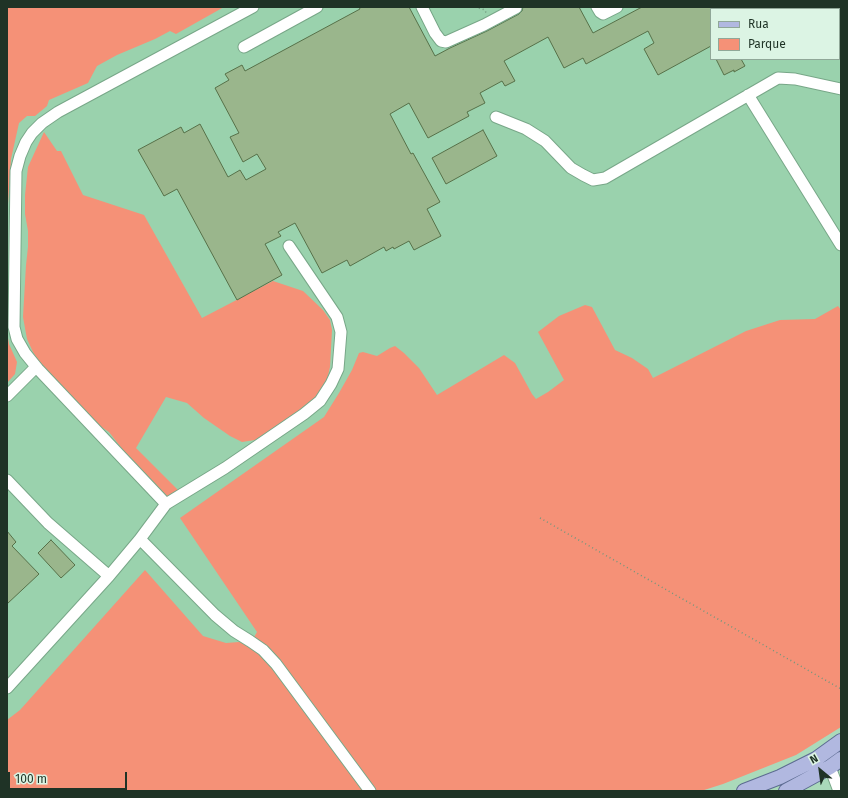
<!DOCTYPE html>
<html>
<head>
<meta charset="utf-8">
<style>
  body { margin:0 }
  #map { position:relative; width:848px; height:798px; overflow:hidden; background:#aadaba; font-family:"Fira Sans",sans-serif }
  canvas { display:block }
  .frame { position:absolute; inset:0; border:8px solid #1f3326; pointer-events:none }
  .legend { position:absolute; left:710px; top:8px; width:130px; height:52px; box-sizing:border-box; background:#dcf4e4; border:1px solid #90a798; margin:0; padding:5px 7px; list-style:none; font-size:12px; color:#1f3326 }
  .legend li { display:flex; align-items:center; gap:8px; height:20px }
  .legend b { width:20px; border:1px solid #90a798 }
  .north { position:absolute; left:800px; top:750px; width:40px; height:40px; -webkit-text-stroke:3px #dcf4e4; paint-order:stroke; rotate:331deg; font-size:11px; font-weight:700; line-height:16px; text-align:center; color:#1f3326 }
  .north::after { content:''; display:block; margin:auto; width:14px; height:18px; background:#1f3326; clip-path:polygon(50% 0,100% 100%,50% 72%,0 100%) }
  .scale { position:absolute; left:8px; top:772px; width:119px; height:18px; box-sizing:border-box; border:2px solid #1f3326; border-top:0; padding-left:5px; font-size:12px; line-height:14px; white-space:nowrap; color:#1f3326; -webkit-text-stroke:3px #dcf4e4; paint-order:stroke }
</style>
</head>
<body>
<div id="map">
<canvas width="848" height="798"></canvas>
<div class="frame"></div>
<ul class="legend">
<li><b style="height:5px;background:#b1b8e0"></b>Rua</li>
<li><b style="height:11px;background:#f59177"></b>Parque</li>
</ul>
<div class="north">N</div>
<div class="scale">100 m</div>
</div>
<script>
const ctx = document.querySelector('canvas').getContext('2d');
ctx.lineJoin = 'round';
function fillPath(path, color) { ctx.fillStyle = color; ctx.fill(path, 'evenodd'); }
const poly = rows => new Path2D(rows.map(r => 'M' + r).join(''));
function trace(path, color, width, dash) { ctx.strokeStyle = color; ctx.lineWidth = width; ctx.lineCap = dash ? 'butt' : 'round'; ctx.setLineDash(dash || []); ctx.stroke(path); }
const built = poly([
  [7,7,841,7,841,363,284,632,7,791],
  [711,9,839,9,839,59,711,59]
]);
const green = poly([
  [7,7,224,7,176,34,170,31,155,39,117,55,97,66,88,83,49,100,47,106,35,116,27,116,19,123,11,159,7,219],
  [44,132,57,151,61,151,83,195,144,215,202,318,273,281,303,291,323,310,330,320,332,330,330,367,327,380,320,393,307,410,278,425,255,440,242,442,230,436,204,418,187,403,166,397,136,448,179,491,169,498,123,450,109,432,100,426,74,403,45,371,33,352,27,339,23,317,26,265,28,247,28,231,25,214,25,195,28,167],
  [585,305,592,307,615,350,632,358,648,369,653,378,746,331,780,320,815,319,838,306,841,310,841,727,796,755,723,784,701,791,7,791,7,720,20,710,145,570,203,636,226,643,239,642,249,646,257,632,180,518,324,417,339,393,352,370,359,353,363,352,377,356,390,348,395,346,404,353,419,368,437,395,504,355,515,363,532,394,536,399,548,392,564,380,538,332,559,316],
  [7,332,9,344,17,362,15,374,7,383]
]);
const building = poly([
  [359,7,409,7,435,56,450,48,487,31,519,14,522,11,523,7,579,7,593,33,642,7,711,7,711,46,658,75,644,49,654,43,648,31,586,64,583,58,564,68,548,37,504,61,515,81,505,86,502,81,480,93,485,103,467,112,469,116,428,138,409,103,390,114,411,154,413,153,440,202,427,209,441,236,414,250,409,241,394,249,393,247,386,251,384,247,350,266,347,260,322,273,295,223,278,232,281,236,265,244,282,275,237,300,177,189,164,196,138,150,181,127,184,133,200,124,228,177,240,170,246,180,266,169,257,154,243,162,230,137,239,133,215,88,229,80,225,74,242,65,245,71,360,9,359,7],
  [716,59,741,59,745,66,734,72,734,70,724,75,716,59],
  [483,130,497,156,446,184,432,158,483,130],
  [7,531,16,542,12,546,39,574,7,604,7,531],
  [51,540,75,565,61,578,38,553,51,540]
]);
const path = poly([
  [475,7,485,10,486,13],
  [540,518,841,689]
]);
const minor = poly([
  [422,7,435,33,441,41,446,42,484,25,516,8],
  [597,7,600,12,603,14,617,7],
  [244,47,317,7],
  [748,95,841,245],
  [496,117,526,129,545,141,571,168,583,175,593,180,605,178,778,78,795,79,841,89],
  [7,396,36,367],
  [7,480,48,523,109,576],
  [166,504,38,369,25,353,17,339,14,327,16,171,20,156,26,142,32,133,42,123,58,112,253,7],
  [140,539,215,615,234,631,250,641,263,650,276,664,370,791],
  [7,688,109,576,140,539,166,504,225,468,304,414,320,401,331,384,338,369,341,332,337,317,289,246],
  [830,767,839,791]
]);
const major = poly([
  [744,791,780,777,816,759,841,741],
  [786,791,830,767,841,759]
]);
fillPath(built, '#9ad2ad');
fillPath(green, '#f59177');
fillPath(building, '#9ab68c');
trace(building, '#577149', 1);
trace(minor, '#78a788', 13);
trace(major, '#5c6b91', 16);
trace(path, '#72977e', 1.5, [1, 3]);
trace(minor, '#fff', 11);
trace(major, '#b1b8e0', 14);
</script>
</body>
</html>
